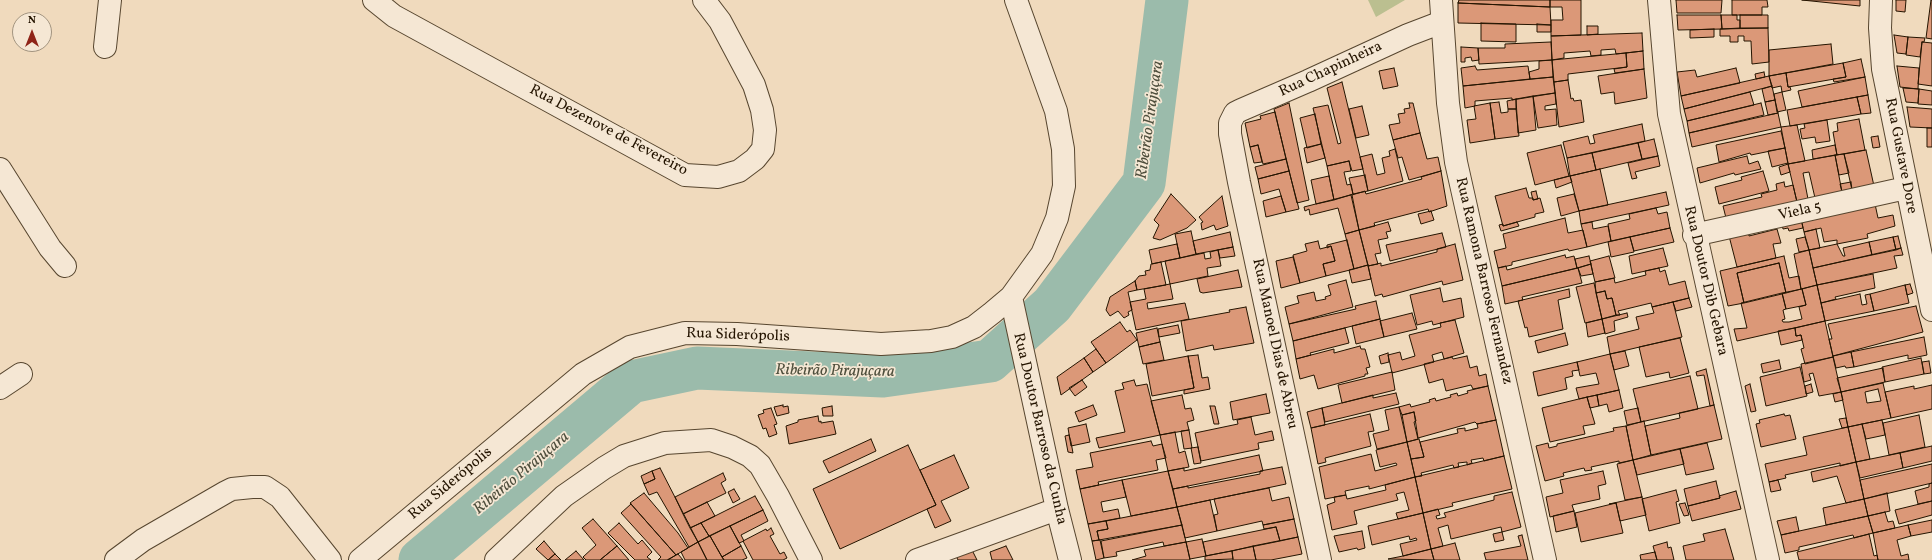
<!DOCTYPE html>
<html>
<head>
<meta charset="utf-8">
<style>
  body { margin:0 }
  #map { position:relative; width:1932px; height:560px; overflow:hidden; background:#f0dabd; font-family:Vollkorn,serif }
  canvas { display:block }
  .north { position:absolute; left:12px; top:12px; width:40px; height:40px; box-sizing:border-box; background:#f5e7d4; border:1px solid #a1937f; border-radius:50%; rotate:0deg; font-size:11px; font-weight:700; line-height:16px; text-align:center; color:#241400 }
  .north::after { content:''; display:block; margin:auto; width:14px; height:18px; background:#8f2418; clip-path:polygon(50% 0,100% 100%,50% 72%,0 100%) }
</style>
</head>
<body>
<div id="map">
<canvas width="1932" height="560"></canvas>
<div class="north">N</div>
</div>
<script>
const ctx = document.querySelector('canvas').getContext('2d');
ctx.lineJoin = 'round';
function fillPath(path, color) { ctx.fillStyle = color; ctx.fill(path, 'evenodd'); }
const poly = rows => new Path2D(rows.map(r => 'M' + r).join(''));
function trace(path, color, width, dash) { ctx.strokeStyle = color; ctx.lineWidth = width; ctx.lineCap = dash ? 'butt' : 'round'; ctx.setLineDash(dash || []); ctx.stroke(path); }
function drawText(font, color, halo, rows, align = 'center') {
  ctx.font = font + ' Vollkorn,serif'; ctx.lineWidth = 3.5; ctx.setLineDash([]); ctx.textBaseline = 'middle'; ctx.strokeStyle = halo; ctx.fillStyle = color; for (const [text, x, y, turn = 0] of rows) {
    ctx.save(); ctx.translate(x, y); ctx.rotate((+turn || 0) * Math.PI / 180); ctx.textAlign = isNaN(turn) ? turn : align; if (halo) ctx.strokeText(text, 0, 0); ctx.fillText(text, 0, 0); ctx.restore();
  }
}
const green = poly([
  [1368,0,1405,0,1376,17]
]);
const river = poly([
  [420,560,631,382,697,368,883,376,990,361,1052,305,1144,183,1167,0]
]);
const building = poly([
  [1459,0,1550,0,1550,7,1458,3,1459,0],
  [1550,0,1581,0,1581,35,1551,36,1551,20,1563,20,1562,7,1550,7,1550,0],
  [1676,0,1722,0,1721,13,1677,13,1676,0],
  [1732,0,1767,0,1768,7,1762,7,1762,15,1732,15,1732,0],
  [1802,0,1860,0,1860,6,1802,0],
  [1896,0,1906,0,1905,12,1896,11,1896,0],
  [1931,0,1932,0,1932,39,1926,38,1931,0],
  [1458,3,1550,7,1551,25,1458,23,1458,3],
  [1677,15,1721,15,1722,29,1678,30,1677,15],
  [1721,15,1737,15,1737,20,1740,20,1740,28,1722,29,1721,15],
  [1740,15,1768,15,1768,28,1740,28,1740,15],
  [1481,23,1516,24,1516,42,1481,41,1481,23],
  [1537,24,1551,25,1551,32,1537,32,1537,24],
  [1587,26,1598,26,1598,34,1587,35,1587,26],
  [1768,28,1769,62,1752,64,1751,41,1744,41,1744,36,1738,36,1738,42,1730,42,1730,36,1720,36,1720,29,1768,28],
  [1714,29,1714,37,1690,38,1690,30,1714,29],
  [1642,33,1643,51,1616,54,1615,49,1601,50,1601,55,1591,56,1590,51,1564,53,1564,58,1552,60,1551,36,1642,33],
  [1894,35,1908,37,1906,54,1897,53,1894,35],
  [1908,37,1925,38,1924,42,1922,42,1920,57,1906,55,1908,37],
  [1551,42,1552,60,1479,64,1478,48,1505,48,1505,44,1551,42],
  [1922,42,1932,43,1932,86,1918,84,1922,42],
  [1831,44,1833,64,1769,76,1769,50,1831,44],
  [1461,47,1478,48,1479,60,1472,61,1471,57,1465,58,1465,62,1461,62,1461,47],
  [1643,51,1644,69,1615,73,1614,69,1627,67,1626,53,1643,51],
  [1626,53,1627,67,1568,74,1568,80,1554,82,1552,60,1626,53],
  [1861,59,1865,77,1834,82,1833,79,1846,77,1843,63,1861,59],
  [1552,60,1553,77,1530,79,1529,72,1539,69,1539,61,1552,60],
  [1843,63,1846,77,1788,87,1786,73,1843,63],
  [1475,66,1477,70,1528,66,1530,79,1463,86,1461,68,1475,66],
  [1897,66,1919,68,1918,89,1900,87,1897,66],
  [1394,68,1398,86,1383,89,1379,71,1394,68],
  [1736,68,1740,83,1681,96,1677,72,1695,70,1697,77,1736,68],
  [1644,69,1647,98,1615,104,1614,92,1601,94,1598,76,1644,69],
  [1764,72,1765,77,1756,79,1755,74,1764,72],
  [1786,73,1788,87,1790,87,1791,90,1782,92,1781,86,1772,88,1769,76,1786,73],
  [1769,76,1772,86,1684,109,1681,96,1769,76],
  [1553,77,1555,93,1512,100,1512,98,1475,101,1475,106,1465,108,1463,86,1553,77],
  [1865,77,1868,95,1802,107,1798,91,1865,77],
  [1568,80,1571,99,1573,98,1574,101,1581,100,1584,122,1559,127,1554,82,1568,80],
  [1342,82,1363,169,1352,171,1349,161,1327,166,1313,108,1328,105,1338,144,1341,143,1327,88,1342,82],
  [1772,86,1775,100,1765,102,1762,89,1772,86],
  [1903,88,1919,89,1918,103,1906,102,1903,88],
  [1919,89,1932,91,1932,105,1918,104,1919,89],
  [1750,92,1754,105,1687,121,1684,109,1750,92],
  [1782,92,1786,110,1777,112,1774,94,1782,92],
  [1555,93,1556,104,1545,106,1545,110,1556,109,1557,125,1538,128,1533,96,1555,93],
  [1868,95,1871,113,1861,114,1857,97,1868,95],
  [1533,96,1536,130,1518,133,1516,99,1533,96],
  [1857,97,1861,114,1790,126,1787,110,1857,97],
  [1516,99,1516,109,1508,109,1507,101,1516,99],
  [1775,100,1778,113,1768,115,1765,102,1775,100],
  [1499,102,1501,113,1508,112,1508,109,1516,109,1519,136,1495,139,1490,103,1499,102],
  [1289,103,1309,200,1297,203,1274,109,1289,103],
  [1409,103,1413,103,1420,133,1393,140,1389,125,1400,123,1398,114,1405,113,1404,109,1410,108,1409,103],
  [1490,103,1495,139,1470,143,1467,120,1476,119,1474,106,1490,103],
  [1761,103,1764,115,1689,133,1687,121,1761,103],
  [1362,106,1369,135,1356,138,1349,109,1362,106],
  [1907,107,1932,109,1932,128,1910,127,1907,107],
  [1275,112,1286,159,1263,164,1258,145,1250,147,1245,123,1261,119,1260,116,1275,112],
  [1778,113,1781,127,1692,147,1689,133,1778,113],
  [1315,114,1321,144,1307,148,1300,118,1315,114],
  [1859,119,1865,150,1837,155,1833,132,1838,131,1837,123,1859,119],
  [1827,120,1830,141,1816,143,1815,137,1802,139,1800,129,1805,128,1804,124,1827,120],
  [1642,124,1645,141,1567,158,1563,142,1588,136,1590,144,1595,143,1593,135,1642,124],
  [1797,125,1805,161,1788,164,1781,127,1797,125],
  [1927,128,1932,128,1932,147,1927,147,1927,128],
  [1781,131,1785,148,1751,155,1750,153,1719,162,1716,145,1781,131],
  [1420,133,1427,159,1438,157,1441,171,1409,180,1402,157,1398,158,1393,140,1420,133],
  [1878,136,1880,147,1873,148,1871,137,1878,136],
  [1654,139,1658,156,1642,159,1638,143,1654,139],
  [1638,143,1642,159,1596,170,1592,153,1638,143],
  [1321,144,1325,158,1307,163,1304,148,1321,144],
  [1258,145,1262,162,1254,163,1250,147,1258,145],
  [1561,145,1569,176,1535,185,1527,153,1561,145],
  [1835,145,1837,155,1813,159,1812,150,1835,145],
  [1785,148,1788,163,1772,167,1768,151,1785,148],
  [1395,149,1403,181,1368,191,1360,157,1372,154,1377,175,1385,173,1382,158,1390,156,1389,151,1395,149],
  [1866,150,1874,186,1852,190,1844,154,1866,150],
  [1592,153,1596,170,1570,176,1567,158,1592,153],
  [1844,154,1849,173,1839,175,1835,155,1844,154],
  [1835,155,1842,192,1815,198,1809,172,1803,173,1808,199,1797,202,1788,164,1835,155],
  [1658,156,1660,166,1635,172,1637,178,1632,179,1628,163,1658,156],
  [1747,156,1749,164,1758,161,1761,169,1735,175,1734,173,1700,183,1697,168,1747,156],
  [1286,159,1289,171,1258,179,1255,167,1286,159],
  [1349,161,1351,171,1344,172,1347,185,1351,184,1353,194,1334,200,1327,166,1349,161],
  [1788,164,1790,172,1781,175,1779,167,1788,164],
  [1600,169,1608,205,1579,211,1570,176,1600,169],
  [1289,171,1299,209,1286,212,1279,189,1261,194,1258,179,1289,171],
  [1441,171,1447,206,1429,212,1428,209,1374,223,1375,226,1359,230,1352,195,1365,191,1366,194,1422,179,1421,177,1441,171],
  [1763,171,1769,191,1719,204,1715,187,1742,180,1741,177,1763,171],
  [1365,175,1368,191,1353,194,1349,178,1365,175],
  [1329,176,1334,200,1316,204,1311,180,1329,176],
  [1570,176,1572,182,1556,188,1554,180,1570,176],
  [1784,182,1785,187,1793,185,1797,202,1726,218,1723,206,1762,197,1761,194,1777,190,1776,184,1784,182],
  [1851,182,1852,190,1842,192,1840,184,1851,182],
  [1526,188,1529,198,1533,198,1533,200,1540,198,1544,212,1535,214,1535,217,1503,226,1495,196,1526,188],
  [1536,191,1538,199,1533,200,1531,192,1536,191],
  [1666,192,1669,205,1581,224,1579,211,1666,192],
  [1171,194,1196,220,1187,228,1160,240,1153,238,1159,225,1154,220,1171,194],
  [1574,194,1579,211,1561,216,1557,198,1574,194],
  [1351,195,1359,230,1345,234,1338,208,1310,215,1309,209,1305,211,1304,207,1351,195],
  [1222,196,1228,226,1216,230,1214,225,1202,230,1201,223,1203,222,1199,217,1222,196],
  [1281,196,1286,212,1266,217,1263,201,1281,196],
  [1875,204,1878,218,1893,215,1895,226,1867,234,1868,238,1837,244,1837,240,1824,242,1821,228,1804,232,1800,214,1875,204],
  [1656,208,1658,214,1667,212,1670,228,1611,241,1608,224,1630,219,1629,214,1656,208],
  [1431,211,1434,220,1421,224,1418,214,1431,211],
  [1800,214,1803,228,1789,231,1788,228,1783,229,1781,219,1800,214],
  [1565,218,1568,233,1583,230,1587,247,1569,251,1568,249,1512,262,1512,265,1498,268,1494,251,1506,248,1503,234,1565,218],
  [1388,222,1391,231,1386,232,1388,238,1378,240,1381,253,1375,254,1378,264,1368,266,1359,230,1388,222],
  [1517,222,1519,226,1501,231,1499,225,1503,224,1503,226,1517,222],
  [1592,222,1593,229,1608,226,1611,241,1587,247,1581,224,1592,222],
  [1747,227,1749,236,1777,229,1781,243,1773,244,1776,258,1737,267,1728,232,1747,227],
  [1670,228,1674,242,1634,251,1630,237,1670,228],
  [1816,229,1820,248,1809,250,1804,232,1816,229],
  [1359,230,1368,265,1354,269,1345,234,1359,230],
  [1191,231,1196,254,1180,258,1175,234,1191,231],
  [1230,232,1233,247,1196,254,1193,241,1230,232],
  [1442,233,1446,247,1390,261,1386,245,1442,233],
  [1898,236,1901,248,1896,250,1893,237,1898,236],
  [1630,237,1634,252,1611,257,1608,242,1630,237],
  [1805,237,1809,250,1799,252,1796,239,1805,237],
  [1893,237,1896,250,1872,255,1869,242,1893,237],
  [1347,240,1354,269,1326,276,1323,264,1335,261,1331,246,1327,248,1327,245,1347,240],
  [1318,241,1320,249,1331,246,1335,261,1323,264,1326,276,1300,283,1293,255,1307,251,1305,244,1318,241],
  [1869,242,1872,255,1813,268,1809,250,1837,244,1843,256,1845,256,1843,248,1869,242],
  [1177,244,1180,258,1152,264,1149,250,1177,244],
  [1455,244,1463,280,1443,285,1442,281,1383,297,1382,294,1375,296,1368,266,1381,263,1381,266,1437,252,1437,249,1455,244],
  [1233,247,1235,256,1220,258,1218,250,1233,247],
  [1663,248,1668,266,1632,274,1629,256,1663,248],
  [1901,248,1903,255,1894,256,1897,268,1817,285,1813,268,1901,248],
  [1218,250,1221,266,1207,268,1208,276,1170,284,1165,261,1204,253,1205,259,1211,258,1210,252,1218,250],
  [1809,250,1817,285,1801,289,1794,254,1809,250],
  [1565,255,1566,258,1574,256,1577,268,1502,286,1498,268,1506,266,1507,270,1565,255],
  [1589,256,1591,264,1577,268,1575,259,1589,256],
  [1609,256,1615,278,1595,282,1590,261,1609,256],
  [1784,256,1789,278,1799,276,1801,289,1786,293,1779,263,1737,273,1744,303,1728,306,1720,271,1784,256],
  [1293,257,1300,283,1281,288,1276,261,1293,257],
  [1161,262,1166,285,1137,290,1135,281,1139,276,1146,275,1145,271,1150,270,1151,264,1161,262],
  [1779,263,1786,293,1744,303,1737,273,1779,263],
  [1591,264,1593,274,1581,276,1578,268,1591,264],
  [1368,265,1371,279,1352,283,1349,270,1368,265],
  [1578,268,1582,283,1522,297,1523,300,1505,304,1502,286,1578,268],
  [1659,268,1660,272,1665,270,1669,285,1685,281,1689,298,1652,307,1651,303,1618,311,1620,315,1616,315,1612,298,1607,299,1605,291,1596,293,1595,282,1614,278,1615,283,1646,275,1645,271,1659,268],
  [1238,270,1242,287,1203,293,1200,292,1197,279,1238,270],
  [1873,274,1875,288,1835,297,1836,299,1821,303,1817,285,1873,274],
  [1346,280,1353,307,1289,324,1285,307,1299,303,1297,296,1314,292,1316,301,1326,299,1325,297,1331,295,1328,285,1346,280],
  [1135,281,1137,290,1128,292,1132,310,1128,312,1129,315,1124,318,1118,311,1110,316,1106,310,1110,297,1135,281],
  [1594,283,1602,319,1585,323,1576,287,1594,283],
  [1170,284,1173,299,1147,303,1148,309,1185,303,1189,319,1136,330,1130,302,1146,299,1144,289,1170,284],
  [1910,284,1913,293,1907,295,1905,285,1910,284],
  [1817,285,1825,321,1737,341,1734,329,1747,328,1741,303,1782,293,1786,309,1783,310,1785,319,1782,320,1783,322,1789,322,1802,319,1799,307,1806,305,1802,289,1817,285],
  [1905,285,1909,303,1874,311,1870,294,1905,285],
  [1440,288,1443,302,1461,298,1464,317,1433,325,1432,321,1417,325,1410,295,1440,288],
  [1569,289,1570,297,1558,300,1563,329,1529,337,1527,327,1525,328,1518,301,1569,289],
  [1802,289,1806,305,1786,309,1782,293,1802,289],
  [1605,291,1607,299,1612,298,1616,315,1602,319,1596,293,1605,291],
  [1860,294,1862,305,1867,304,1865,295,1870,294,1874,311,1825,321,1821,303,1860,294],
  [1689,298,1692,307,1676,311,1673,302,1689,298],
  [1376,301,1380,319,1293,341,1289,324,1356,309,1355,306,1376,301],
  [1673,302,1682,337,1610,354,1607,337,1639,329,1636,317,1654,313,1652,307,1673,302],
  [1916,306,1923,332,1833,356,1829,339,1832,339,1828,324,1916,306],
  [1246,307,1254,343,1214,350,1213,345,1186,351,1181,321,1230,312,1229,310,1246,307],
  [1412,313,1417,329,1384,337,1380,321,1412,313],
  [1627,313,1628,317,1614,321,1615,331,1605,334,1602,319,1627,313],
  [1380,319,1384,337,1356,344,1352,326,1380,319],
  [1602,319,1605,333,1588,337,1586,323,1602,319],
  [1455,320,1464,353,1444,359,1442,352,1432,355,1434,362,1392,373,1388,355,1400,352,1402,360,1415,356,1409,335,1441,327,1440,323,1455,320],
  [1825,321,1833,357,1805,364,1801,349,1804,348,1801,335,1796,336,1795,328,1825,321],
  [1120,322,1127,332,1130,330,1137,340,1106,363,1091,342,1120,322],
  [1178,325,1180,333,1159,337,1158,329,1178,325],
  [1157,328,1160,342,1139,347,1136,333,1157,328],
  [1345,328,1349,343,1310,353,1311,355,1296,359,1293,341,1345,328],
  [1795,328,1796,336,1801,335,1802,340,1781,345,1778,331,1795,328],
  [1565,333,1568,345,1538,353,1535,341,1565,333],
  [1924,337,1927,355,1908,359,1908,355,1854,367,1851,352,1924,337],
  [1680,338,1689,373,1670,378,1669,372,1646,377,1639,347,1680,338],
  [1160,342,1164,360,1143,364,1139,347,1160,342],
  [1360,346,1361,349,1365,349,1370,367,1366,368,1368,374,1365,374,1365,376,1318,389,1314,375,1300,379,1296,359,1334,349,1334,353,1360,346],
  [1096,349,1106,363,1093,372,1084,358,1096,349],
  [1625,351,1629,366,1614,370,1610,354,1625,351],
  [1851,352,1854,367,1846,368,1845,366,1836,368,1833,356,1851,352],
  [1388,353,1389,362,1381,364,1379,356,1388,353],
  [1610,354,1619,390,1579,399,1576,388,1599,384,1596,373,1580,376,1577,362,1610,354],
  [1198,355,1202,378,1208,377,1210,389,1184,394,1184,390,1194,388,1188,356,1198,355],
  [1188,356,1194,388,1152,396,1146,364,1188,356],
  [1467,356,1470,368,1477,366,1479,376,1486,374,1488,386,1473,389,1471,385,1446,391,1443,379,1429,383,1424,364,1452,357,1453,359,1467,356],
  [1833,357,1841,392,1819,396,1813,373,1809,374,1811,380,1804,382,1801,364,1833,357],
  [1084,358,1093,372,1061,395,1057,377,1084,358],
  [1921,358,1924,374,1885,382,1882,367,1921,358],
  [1779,360,1781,369,1763,373,1761,364,1779,360],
  [1929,361,1931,373,1924,374,1922,362,1929,361],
  [1577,362,1579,370,1572,371,1573,376,1565,378,1567,389,1538,396,1533,372,1577,362],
  [1800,367,1807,396,1766,406,1760,377,1800,367],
  [1883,368,1885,382,1841,392,1837,378,1883,368],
  [1706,369,1714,405,1710,406,1704,375,1697,376,1696,372,1706,369],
  [1392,372,1395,390,1342,403,1338,385,1392,372],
  [1690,376,1698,409,1641,422,1633,389,1690,376],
  [1082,380,1087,387,1075,396,1069,388,1082,380],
  [1134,380,1136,386,1147,384,1160,435,1099,448,1096,438,1125,432,1115,391,1124,389,1122,383,1134,380],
  [1883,383,1891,418,1848,427,1841,392,1883,383],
  [1878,389,1881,401,1867,403,1865,392,1878,389],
  [1750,384,1756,411,1751,412,1745,386,1750,384],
  [1811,384,1813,392,1806,394,1805,386,1811,384],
  [1932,385,1932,409,1891,418,1885,392,1914,386,1914,389,1932,385],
  [1488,386,1496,420,1477,424,1475,422,1418,438,1414,412,1402,415,1399,407,1410,404,1411,407,1430,402,1429,400,1435,398,1436,401,1451,397,1450,395,1457,393,1458,396,1468,393,1467,391,1488,386],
  [1619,390,1623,408,1609,412,1607,404,1599,406,1597,395,1619,390],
  [1841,392,1843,400,1835,402,1833,394,1841,392],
  [1396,393,1399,404,1325,422,1322,408,1373,395,1373,398,1396,393],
  [1266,394,1270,413,1233,420,1230,402,1266,394],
  [1182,395,1185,409,1191,408,1194,420,1187,422,1189,430,1160,435,1151,401,1182,395],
  [1597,395,1599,406,1590,408,1587,397,1597,395],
  [1587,397,1595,424,1583,426,1585,434,1550,442,1542,408,1587,397],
  [783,405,783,407,788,406,789,413,777,416,774,407,783,405],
  [1093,405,1097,415,1079,422,1075,412,1093,405],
  [1714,405,1722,439,1651,455,1645,426,1680,418,1679,413,1714,405],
  [832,406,833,416,823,416,822,408,832,406],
  [1210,406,1215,406,1219,424,1214,424,1210,406],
  [1399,407,1407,442,1377,449,1373,434,1389,430,1385,410,1399,407],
  [771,408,777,424,774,425,777,434,769,437,766,428,763,429,758,415,764,413,763,410,771,408],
  [1322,408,1325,425,1311,428,1307,412,1322,408],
  [1638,408,1641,422,1627,425,1624,411,1638,408],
  [1414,412,1416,421,1414,422,1418,439,1407,442,1402,415,1414,412],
  [1370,414,1374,431,1368,432,1371,446,1325,458,1326,462,1318,464,1311,428,1370,414],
  [1784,414,1785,416,1790,415,1796,439,1761,447,1756,424,1760,423,1759,420,1784,414],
  [1919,415,1925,447,1889,455,1883,423,1919,415],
  [818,416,819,422,821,421,821,423,833,421,836,434,789,444,786,426,798,422,798,420,818,416],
  [1251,417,1255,435,1272,431,1274,440,1258,443,1259,449,1201,461,1195,433,1238,424,1237,420,1251,417],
  [1846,418,1848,427,1842,428,1839,419,1846,418],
  [1496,420,1504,456,1484,461,1483,458,1471,460,1472,463,1467,465,1467,462,1458,463,1459,467,1454,468,1453,465,1421,473,1422,476,1415,477,1411,459,1424,457,1420,442,1458,433,1457,429,1465,428,1465,431,1478,428,1477,424,1496,420],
  [1882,420,1885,435,1866,439,1862,424,1882,420],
  [1644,421,1651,455,1633,460,1626,426,1644,421],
  [1086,424,1090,442,1071,446,1068,428,1086,424],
  [1862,424,1870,459,1856,462,1848,427,1862,424],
  [1626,426,1633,460,1619,463,1619,461,1591,467,1592,470,1585,471,1584,468,1563,473,1564,476,1545,481,1536,446,1548,443,1549,448,1557,446,1557,444,1614,431,1613,428,1626,426],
  [1848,427,1856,462,1840,466,1840,463,1785,475,1786,478,1769,482,1765,464,1807,455,1803,437,1848,427],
  [1189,430,1192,448,1184,449,1181,431,1189,430],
  [1175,432,1179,453,1185,451,1189,467,1168,471,1160,435,1175,432],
  [1069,435,1071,442,1073,453,1068,452,1065,436,1069,435],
  [871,439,876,451,829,473,823,461,871,439],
  [1419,439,1424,457,1411,459,1407,442,1419,439],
  [1151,441,1153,446,1162,444,1166,458,1156,460,1158,470,1098,482,1099,485,1080,489,1076,470,1093,467,1090,453,1151,441],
  [1407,442,1415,477,1369,489,1369,486,1345,491,1346,495,1325,499,1319,467,1371,454,1375,471,1397,465,1396,463,1380,467,1376,450,1407,442],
  [1707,443,1714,469,1686,475,1680,449,1707,443],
  [908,445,936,505,840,549,813,489,908,445],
  [1932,446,1932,461,1903,468,1900,453,1932,446],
  [1198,447,1201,463,1194,464,1191,448,1198,447],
  [1680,449,1684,464,1637,475,1633,460,1680,449],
  [1900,453,1903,468,1860,478,1856,462,1900,453],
  [954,455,969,488,941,501,951,521,935,528,927,509,936,505,920,470,954,455],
  [1259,455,1263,471,1173,489,1168,471,1184,468,1184,471,1259,455],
  [1504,456,1512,489,1452,503,1453,506,1423,513,1415,477,1504,456],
  [1633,460,1642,497,1625,500,1617,464,1633,460],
  [1856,462,1864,499,1846,503,1837,476,1813,482,1811,472,1856,462],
  [1932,464,1932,483,1864,499,1860,480,1932,464],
  [1282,467,1286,484,1177,507,1173,489,1188,486,1188,488,1260,474,1260,471,1282,467],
  [660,468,698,542,689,547,657,492,649,495,644,484,655,479,652,471,660,468],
  [652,471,655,479,644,484,641,476,652,471],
  [1168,471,1177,507,1131,516,1122,480,1168,471],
  [1603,471,1606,484,1598,486,1600,499,1572,505,1574,511,1550,517,1546,497,1563,493,1560,480,1603,471],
  [723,473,726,480,721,483,726,493,683,514,675,497,723,473],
  [1415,477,1423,513,1398,519,1396,513,1409,510,1404,492,1396,494,1398,500,1354,511,1357,524,1332,530,1327,505,1335,502,1334,497,1346,495,1347,499,1386,490,1385,485,1415,477],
  [1122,480,1126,497,1101,502,1103,512,1118,509,1120,518,1088,524,1080,489,1122,480],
  [1778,480,1781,490,1771,492,1769,482,1778,480],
  [1716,481,1720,498,1688,506,1684,489,1716,481],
  [1932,483,1932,501,1918,504,1915,491,1929,487,1929,484,1932,483],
  [1269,488,1272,501,1289,497,1294,519,1263,525,1262,521,1217,531,1214,515,1218,514,1214,499,1269,488],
  [734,489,740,499,733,503,728,492,734,489],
  [1676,490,1679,501,1676,502,1680,523,1649,531,1642,499,1676,490],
  [1736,491,1741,509,1692,521,1688,506,1720,498,1719,496,1736,491],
  [1512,492,1521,527,1502,532,1501,527,1451,539,1448,525,1438,528,1443,546,1431,549,1423,513,1438,509,1440,515,1436,516,1437,519,1446,517,1444,513,1494,500,1494,496,1512,492],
  [644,493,678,533,688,548,676,555,630,503,644,493],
  [1887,493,1890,511,1868,516,1864,499,1887,493],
  [755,496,763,510,709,536,701,523,755,496],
  [1642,497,1646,515,1620,521,1616,503,1609,504,1642,497],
  [1864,499,1868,516,1826,525,1823,508,1864,499],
  [1210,500,1217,531,1185,538,1177,507,1210,500],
  [1932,501,1932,515,1899,524,1895,510,1932,501],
  [707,502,715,516,690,528,683,514,707,502],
  [1616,503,1623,533,1581,542,1575,513,1616,503],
  [1685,503,1689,515,1684,516,1679,504,1685,503],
  [631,504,676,555,667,560,658,560,661,557,621,513,631,504],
  [1177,507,1182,525,1099,540,1097,531,1108,529,1106,521,1177,507],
  [763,510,768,521,741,535,744,541,739,543,730,526,763,510],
  [1574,511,1577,527,1556,532,1553,516,1574,511],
  [1885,512,1888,522,1893,521,1895,528,1873,533,1868,516,1885,512],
  [1423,513,1431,549,1403,556,1400,544,1417,540,1416,538,1410,540,1409,536,1372,545,1368,526,1423,513],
  [1868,516,1873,533,1854,538,1853,535,1799,547,1799,550,1785,553,1781,535,1868,516],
  [1796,517,1799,531,1781,535,1777,521,1796,517],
  [593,519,617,546,600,560,586,560,583,557,596,545,582,528,593,519],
  [1294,519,1298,537,1280,541,1276,527,1264,529,1263,525,1294,519],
  [1932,520,1932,532,1911,536,1908,525,1932,520],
  [1106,521,1108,529,1097,531,1099,540,1092,541,1088,524,1106,521],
  [619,523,638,544,642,540,652,552,647,557,651,560,635,560,608,533,619,523],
  [701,523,709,536,698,542,690,528,701,523],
  [1182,525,1186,542,1164,546,1163,542,1116,552,1117,556,1104,558,1101,541,1182,525],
  [1908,525,1911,536,1897,540,1901,556,1908,554,1909,560,1878,560,1873,533,1908,525],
  [730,526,741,546,722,557,710,536,730,526],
  [1276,527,1280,541,1206,556,1203,542,1276,527],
  [771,528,774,534,770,536,780,554,784,552,787,558,783,560,753,560,743,541,766,529,767,531,771,528],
  [1725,529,1734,560,1686,560,1683,546,1705,541,1703,534,1725,529],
  [1362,531,1365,548,1358,550,1357,548,1339,552,1334,536,1362,531],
  [1502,532,1504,540,1495,542,1493,534,1502,532],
  [1869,534,1874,556,1877,555,1878,560,1799,560,1797,552,1869,534],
  [1522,535,1528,560,1486,560,1484,553,1521,546,1518,536,1522,535],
  [710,536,722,557,724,560,707,560,698,542,710,536],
  [1298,537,1302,554,1271,560,1256,560,1253,546,1298,537],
  [1202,539,1206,556,1190,559,1186,542,1202,539],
  [1100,540,1104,558,1096,560,1092,541,1100,540],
  [544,541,555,554,548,560,536,549,544,541],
  [698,542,707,560,685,560,681,552,698,542],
  [1186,542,1190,560,1132,560,1146,556,1144,550,1186,542],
  [1667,542,1668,548,1671,547,1674,560,1657,560,1653,546,1667,542],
  [1455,543,1460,560,1434,560,1431,549,1455,543],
  [617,546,629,560,600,560,617,546],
  [741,546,747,558,742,560,724,560,722,557,741,546],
  [1006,546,1013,560,992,560,990,552,1006,546],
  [1253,546,1256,560,1233,560,1232,551,1253,546],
  [971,548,977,560,958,560,956,556,971,548],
  [1431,549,1434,560,1388,559,1403,556,1431,549],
  [576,551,584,560,565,560,576,551],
  [1232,551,1233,559,1205,560,1205,556,1232,551],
  [1655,552,1657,560,1641,560,1640,555,1655,552],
  [555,554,561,560,548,560,555,554],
  [678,554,683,560,668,560,676,555,678,554]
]);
const minor = poly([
  [374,0,394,16,685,175,718,177,739,171,755,159,763,149,765,130,762,110,754,85,720,21,704,0],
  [1441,0,1448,103,1456,162,1545,560],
  [1659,0,1669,114,1768,560],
  [1881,0,1880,28,1883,69,1932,310],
  [105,47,110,0],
  [0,169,50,248,65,266],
  [1694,235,1906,188],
  [1011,297,1057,509,1070,560],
  [0,388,21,374],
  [116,560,143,540,226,492,232,489,252,487,265,487,280,497,330,560],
  [360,560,583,374,630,347,685,333,737,334,881,344,931,341,952,337,974,327,992,313,1011,297,1042,254,1057,218,1064,186,1063,149,1056,111,1016,0],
  [496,560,564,496,604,468,624,456,665,443,711,440,732,447,750,456,760,465,778,496,811,560],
  [917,560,1057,509],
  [1320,560,1239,182,1230,134,1230,123,1235,113,1241,110,1308,81,1408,35,1442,22]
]);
const streetNames = [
  ["Rua Chapinheira",1331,70,-25],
  ["Rua Dezenove de Fevereiro",608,131,28],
  ["Rua Gustave Dore",1900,156,79],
  ["Viela 5",1800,212,-13],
  ["Rua Ramona Barroso Fernandez",1483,281,77],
  ["Rua Doutor Dib Gebara",1705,281,77],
  ["Rua Siderópolis",738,336,2],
  ["Rua Manoel Dias de Abreu",1274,344,78],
  ["Rua Doutor Barroso da Cunha",1039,429,77],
  ["Rua Siderópolis",451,484,-40]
];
const waterNames = [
  ["Ribeirão Pirajuçara",1151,120,-82],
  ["Ribeirão Pirajuçara",835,372,1],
  ["Ribeirão Pirajuçara",522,474,-40]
];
fillPath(green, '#bbbf90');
trace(river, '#9bbbab', 43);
fillPath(building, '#db9878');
trace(building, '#241400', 1);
trace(minor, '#57462f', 24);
trace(minor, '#f5e7d4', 22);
drawText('15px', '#241400', '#f5e7d4', streetNames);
drawText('italic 16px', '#4e4e3c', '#f5e7d4', waterNames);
</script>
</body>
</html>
